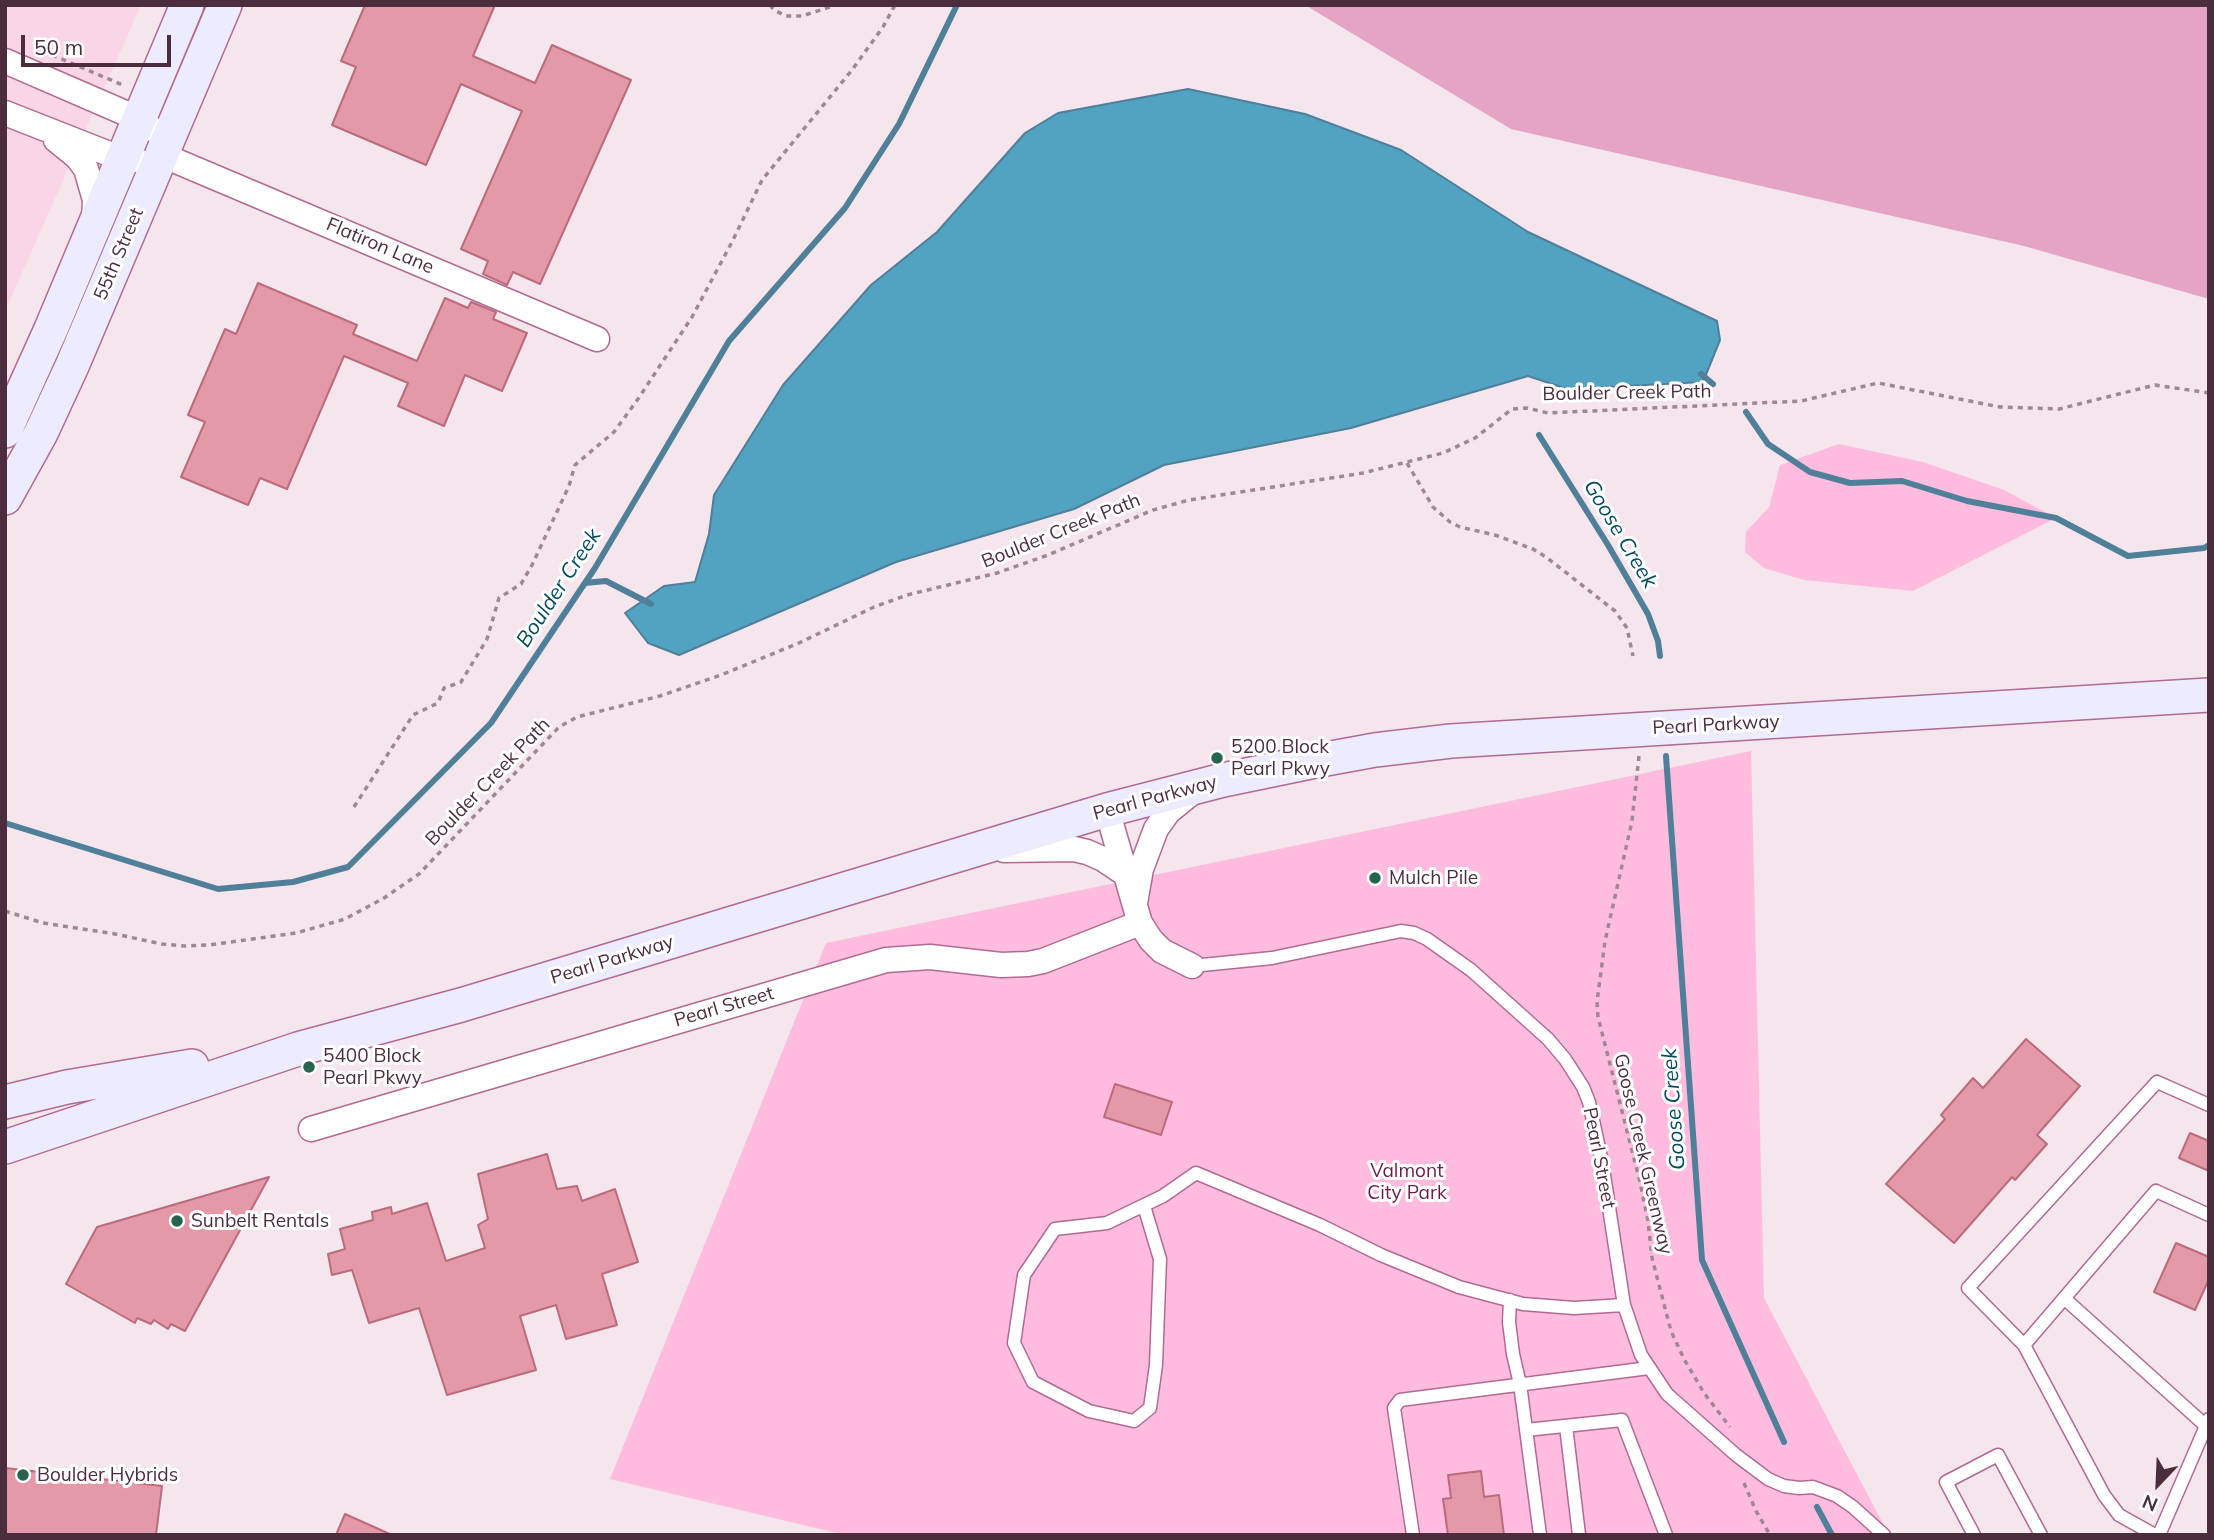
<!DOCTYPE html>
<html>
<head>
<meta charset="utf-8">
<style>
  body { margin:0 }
  #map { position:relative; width:2214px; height:1540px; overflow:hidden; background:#f5e5ed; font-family:Mulish,sans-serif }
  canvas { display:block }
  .frame { position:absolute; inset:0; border:7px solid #4c2d3e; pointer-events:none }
  .north { position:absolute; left:2123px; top:1449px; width:70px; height:70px; -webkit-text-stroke:5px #fff; paint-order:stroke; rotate:203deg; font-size:19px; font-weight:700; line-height:28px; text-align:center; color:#4c2d3e }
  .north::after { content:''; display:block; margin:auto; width:24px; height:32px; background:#4c2d3e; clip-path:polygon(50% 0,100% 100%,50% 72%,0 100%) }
  .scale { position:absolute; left:21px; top:35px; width:150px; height:32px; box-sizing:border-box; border:4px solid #4c2d3e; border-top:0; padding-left:9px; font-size:21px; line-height:24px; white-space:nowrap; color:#4c2d3e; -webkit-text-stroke:5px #fff; paint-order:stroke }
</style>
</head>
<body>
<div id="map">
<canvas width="2214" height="1540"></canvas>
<div class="frame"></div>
<div class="north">N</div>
<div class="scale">50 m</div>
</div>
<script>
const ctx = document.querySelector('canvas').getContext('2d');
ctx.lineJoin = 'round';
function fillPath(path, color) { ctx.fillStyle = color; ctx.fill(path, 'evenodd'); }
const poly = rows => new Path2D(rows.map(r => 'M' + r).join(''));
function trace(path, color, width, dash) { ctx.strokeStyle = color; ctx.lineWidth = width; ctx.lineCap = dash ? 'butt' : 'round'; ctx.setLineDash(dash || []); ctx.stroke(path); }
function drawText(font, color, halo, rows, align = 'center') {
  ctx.font = font + ' Mulish,sans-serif'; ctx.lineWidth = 6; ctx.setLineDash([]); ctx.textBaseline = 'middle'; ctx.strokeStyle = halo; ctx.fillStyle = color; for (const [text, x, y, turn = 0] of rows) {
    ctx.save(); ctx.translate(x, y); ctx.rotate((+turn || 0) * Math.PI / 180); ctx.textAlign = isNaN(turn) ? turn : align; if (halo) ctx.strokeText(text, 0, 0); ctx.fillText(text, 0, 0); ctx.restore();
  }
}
const built = poly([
  [5,5,141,5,5,311]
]);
const green = poly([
  [1839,444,1923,462,2004,490,2056,518,1913,591,1804,580,1764,568,1745,552,1746,532,1769,507,1780,465],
  [1751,751,1764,1298,1889,1535,845,1535,610,1479,826,943]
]);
const forest = poly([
  [1305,5,2209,5,2209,299,2024,246,1511,129]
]);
const water = poly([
  [1188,89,1305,114,1401,150,1528,232,1717,321,1720,340,1703,382,1567,389,1528,376,1351,428,1164,465,1074,509,896,562,679,655,648,643,625,613,664,586,695,582,709,534,714,495,783,385,871,285,937,232,1025,133,1058,113,1188,89]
]);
const stream = poly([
  [1701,374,1713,384],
  [1746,412,1768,444,1810,472,1850,483,1902,481,1967,501,2056,518,2128,556,2204,548,2209,545],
  [1539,435,1608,545,1648,614,1658,641,1660,656],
  [585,583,606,581,651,604],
  [1666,756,1702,1260,1784,1442],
  [5,823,218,889,293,882,348,867,491,723,595,568,729,341,845,208,899,124,957,5],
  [1817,1507,1832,1535]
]);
const building = poly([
  [365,5,495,5,473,56,535,83,552,45,631,80,540,284,513,272,507,285,483,274,488,261,461,249,522,111,461,84,426,165,332,125,356,67,341,61,365,5],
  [258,283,357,325,353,334,417,361,445,298,468,308,471,302,496,312,493,319,527,333,502,391,465,375,444,426,398,406,408,383,344,356,287,489,260,478,248,505,181,477,205,422,188,415,225,329,236,334,258,283],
  [2026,1039,2080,1086,2037,1135,2047,1144,2015,1180,2012,1177,1954,1243,1886,1184,1945,1119,1941,1115,1973,1078,1983,1088,2026,1039],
  [1115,1084,1172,1102,1161,1135,1104,1117,1115,1084],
  [2190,1133,2209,1141,2209,1171,2179,1158,2190,1133],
  [547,1154,557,1189,577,1186,582,1201,615,1189,638,1262,602,1274,617,1325,566,1339,556,1305,520,1316,536,1370,447,1395,419,1308,369,1323,352,1270,332,1275,328,1254,345,1249,340,1229,373,1220,372,1212,391,1207,392,1214,427,1203,446,1261,485,1248,478,1225,488,1219,478,1174,547,1154],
  [269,1177,185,1331,171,1324,168,1329,154,1320,151,1324,137,1318,135,1323,66,1284,97,1227,269,1177],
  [2176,1243,2209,1257,2209,1279,2195,1310,2154,1292,2176,1243],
  [5,1468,162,1486,156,1535,5,1535,5,1468],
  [1481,1471,1484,1497,1499,1495,1504,1535,1448,1535,1443,1499,1451,1498,1448,1475,1481,1471],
  [345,1514,392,1535,336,1535,345,1514]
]);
const path = poly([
  [770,5,774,10,786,16,802,16,836,5],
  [43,51,125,86],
  [1407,463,1433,507,1450,522,1460,527,1495,535,1533,549,1546,557,1615,611,1627,628,1633,656],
  [1639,756,1632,821,1605,941,1597,1002,1598,1017,1640,1182,1648,1221,1652,1258,1671,1331,1684,1359,1704,1393,1730,1427],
  [354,807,413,715,438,703,444,688,461,682,487,639,499,598,521,584,532,565,569,486,575,465,614,432,638,399,692,317,732,242,762,180,852,70,883,27,895,5],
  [5,911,43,923,115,934,162,944,185,946,209,945,296,933,345,919,384,898,419,874,559,727,577,717,660,696,721,675,799,643,874,607,907,595,997,573,1048,555,1153,510,1189,500,1363,473,1443,453,1475,438,1512,409,1527,408,1548,413,1801,401,1878,383,2000,407,2059,409,2155,385,2209,393],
  [1744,1483,1756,1511,1770,1535]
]);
const service = poly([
  [1192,966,1272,958,1401,931,1414,933,1427,939,1471,970,1548,1039,1565,1059,1583,1087,1589,1102,1602,1162,1624,1305,1641,1355,1667,1394,1736,1455,1768,1479,1784,1486,1799,1488,1813,1487,1837,1496,1853,1507,1884,1535],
  [1144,1206,1160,1259,1156,1365,1150,1408,1134,1421,1089,1411,1033,1382,1014,1343,1024,1275,1055,1229,1107,1223,1163,1196,1196,1173,1320,1225,1381,1255,1459,1287,1523,1304,1574,1308,1624,1305],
  [2064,1298,2206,1426,2209,1419],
  [1510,1300,1509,1322,1513,1354,1520,1384,1540,1535],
  [2024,1345,2156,1191,2209,1215],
  [1566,1426,1579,1535],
  [1526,1430,1622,1420,1666,1535],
  [1413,1535,1394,1408,1400,1400,1649,1368],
  [1974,1535,1946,1482,1998,1455,2041,1535],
  [2155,1535,2119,1515,2104,1495,2024,1345,1968,1288,2157,1082,2209,1105],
  [2159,1535,2206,1426,2209,1428]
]);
const minor = poly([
  [5,61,139,119,152,129],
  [5,113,122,159,137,160],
  [56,140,77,157,86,169,95,200,94,219],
  [162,155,597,339],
  [1107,810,1140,923,1151,940,1162,951,1192,966],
  [1004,850,1074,849,1087,852,1103,859,1124,873],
  [1135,903,1141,869,1156,829,1168,812,1194,791],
  [311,1129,886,960,930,957,1001,965,1028,964,1043,961,1140,923]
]);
const secondary = poly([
  [5,431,51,329,187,5],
  [5,498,41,433,72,366,225,5],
  [5,1102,67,1087,192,1066],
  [5,1147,298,1049,461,1005,1107,810,1223,780,1315,761,1375,750,1451,741,2209,695]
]);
const markers = [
  [1217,758,7,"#27634e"],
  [1375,878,7,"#27634e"],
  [309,1067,7,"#27634e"],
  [177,1221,7,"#27634e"],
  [23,1475,7,"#27634e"]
];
const streetNames = [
  ["Flatiron Lane",380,246,23],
  ["55th Street",119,254,-67],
  ["Boulder Creek Path",1627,393,-1],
  ["Boulder Creek Path",1061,531,-22],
  ["Pearl Parkway",1716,725,-3],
  ["Boulder Creek Path",488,782,-46],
  ["Pearl Parkway",1155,798,-15],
  ["Pearl Parkway",612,960,-17],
  ["Pearl Street",724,1007,-16],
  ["Goose Creek Greenway",1643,1154,77],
  ["Pearl Street",1599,1158,79]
];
const poiNames = [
  ["5200 Block",1231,747],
  ["Pearl Pkwy",1231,769],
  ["Mulch Pile",1389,878],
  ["5400 Block",323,1056],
  ["Pearl Pkwy",323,1078],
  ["Sunbelt Rentals",191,1221],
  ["Boulder Hybrids",37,1475]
];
const parkNames = [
  ["Valmont",1407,1171],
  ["City Park",1407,1193]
];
const waterNames = [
  ["Goose Creek",1620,534,59],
  ["Boulder Creek",559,588,-57],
  ["Goose Creek",1674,1109,-94]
];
fillPath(built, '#f9d5e7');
fillPath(green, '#ffbcdf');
fillPath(forest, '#e5a3c6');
fillPath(water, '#52a2c1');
trace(water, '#507f9a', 2);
trace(stream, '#507f9a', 6);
fillPath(building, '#e399a7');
trace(building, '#bc6b7d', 2);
trace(service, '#b26a92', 15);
trace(minor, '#b26a92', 27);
trace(secondary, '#b26a92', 36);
trace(path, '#9f8794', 3.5, [5, 5]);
trace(service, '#fff', 12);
trace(minor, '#fff', 24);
trace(secondary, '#edecfe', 33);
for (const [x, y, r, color] of markers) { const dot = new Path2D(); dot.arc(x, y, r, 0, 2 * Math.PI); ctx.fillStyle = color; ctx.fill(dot); trace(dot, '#fff', 2.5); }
drawText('19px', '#4c2d3e', '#fff', streetNames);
drawText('19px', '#4c2d3e', '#fff', poiNames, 'left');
drawText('19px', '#6a1e4d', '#fff', parkNames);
drawText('italic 21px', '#024a60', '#fff', waterNames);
</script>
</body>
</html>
